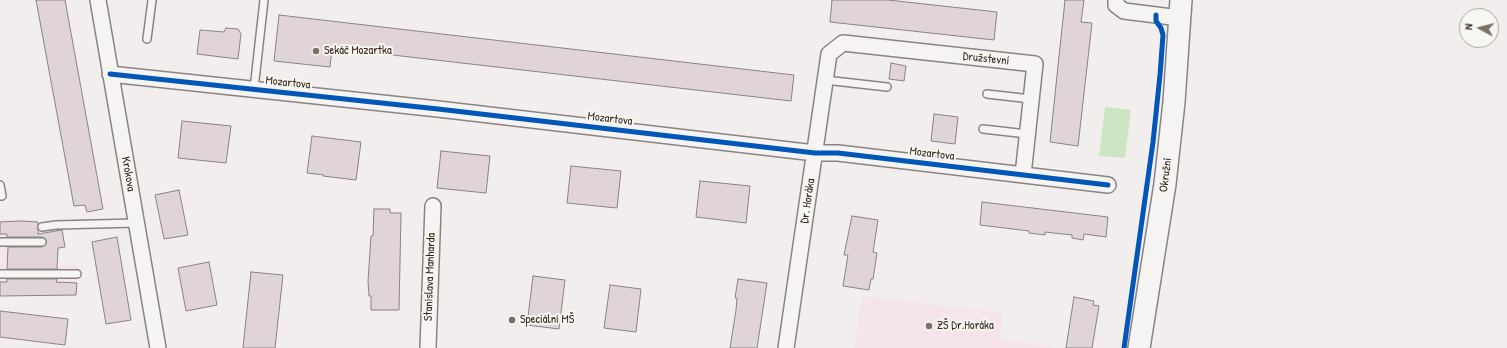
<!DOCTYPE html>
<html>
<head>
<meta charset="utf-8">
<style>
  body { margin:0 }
  #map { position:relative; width:1507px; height:348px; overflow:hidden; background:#f3eeee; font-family:"Patrick Hand",sans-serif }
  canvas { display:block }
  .north { position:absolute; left:1459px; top:8px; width:40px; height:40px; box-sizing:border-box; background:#f6f6f2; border:1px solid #aba49d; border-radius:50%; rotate:277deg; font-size:11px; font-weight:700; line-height:16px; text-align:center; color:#3b2a1e }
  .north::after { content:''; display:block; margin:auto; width:14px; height:18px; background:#7b6f67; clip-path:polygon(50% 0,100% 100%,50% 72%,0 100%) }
</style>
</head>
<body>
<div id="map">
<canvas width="1507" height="348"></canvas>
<div class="north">N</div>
</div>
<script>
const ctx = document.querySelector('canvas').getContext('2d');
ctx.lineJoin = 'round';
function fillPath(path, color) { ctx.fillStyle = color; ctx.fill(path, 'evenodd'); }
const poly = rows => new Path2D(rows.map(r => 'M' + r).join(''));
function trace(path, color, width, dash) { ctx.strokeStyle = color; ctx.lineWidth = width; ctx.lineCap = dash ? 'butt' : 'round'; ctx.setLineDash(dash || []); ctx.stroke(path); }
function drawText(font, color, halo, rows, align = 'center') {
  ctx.font = font + ' "Patrick Hand",sans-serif'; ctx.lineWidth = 4; ctx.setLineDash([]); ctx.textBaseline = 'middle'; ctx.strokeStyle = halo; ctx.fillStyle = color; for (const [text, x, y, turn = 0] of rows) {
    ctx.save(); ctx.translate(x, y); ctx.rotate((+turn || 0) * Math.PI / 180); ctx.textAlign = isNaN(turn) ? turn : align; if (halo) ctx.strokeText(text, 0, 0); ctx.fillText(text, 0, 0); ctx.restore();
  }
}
const built = poly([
  [0,219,38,221,46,265,77,265,77,296,0,296],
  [862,296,1003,313,999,339,1057,348,854,348]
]);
const green = poly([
  [1105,107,1131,110,1125,158,1099,156]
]);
const building = poly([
  [36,0,65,0,103,209,87,212,85,205,74,206,36,0],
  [832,0,888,0,997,12,994,40,830,22,832,0],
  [1065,0,1084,0,1081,22,1092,23,1078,146,1050,142,1065,0],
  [279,15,794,75,791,101,332,48,330,67,274,61,279,15],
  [226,28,238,29,241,34,238,59,197,54,200,30,224,32,226,28],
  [891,63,906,66,904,81,889,79,891,63],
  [934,114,958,117,955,144,931,141,934,114],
  [182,121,231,126,226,163,178,158,182,121],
  [312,136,361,142,356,180,323,176,324,175,307,173,312,136],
  [441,151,490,156,486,193,437,188,441,151],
  [571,166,621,171,617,208,567,203,571,166],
  [700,181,750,186,746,223,696,217,700,181],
  [179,190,188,235,164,239,155,195,179,190],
  [982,202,1108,217,1106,237,1084,234,1083,240,1072,238,1072,235,1045,232,1045,235,1029,233,1029,231,980,225,982,202],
  [374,209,390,209,390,213,401,213,399,310,371,310,371,296,369,296,368,281,371,236,373,236,374,209],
  [852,216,878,220,873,252,877,253,873,279,871,279,869,290,843,286,848,255,844,255,852,216],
  [21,221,38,222,38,234,62,230,65,247,58,248,57,269,7,269,8,247,42,247,46,244,46,240,42,237,7,237,7,234,0,234,0,222,21,221],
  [117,237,131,320,106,324,92,242,117,237],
  [209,262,217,305,186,311,178,268,209,262],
  [251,272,283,275,275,348,243,348,251,272],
  [533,276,565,280,559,329,527,325,533,276],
  [7,279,57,279,56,282,77,283,76,295,0,296,0,282,7,282,7,279],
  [738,279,767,283,757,348,730,348,736,310,737,298,735,298,738,279],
  [610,285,641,289,636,332,604,328,610,285],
  [1074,297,1094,301,1093,305,1099,306,1092,348,1066,348,1074,297],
  [0,311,68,319,65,345,0,337,0,311]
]);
const lane = poly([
  [147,39,152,0],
  [825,80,887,87],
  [254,89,264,0],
  [987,94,1031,99],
  [983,129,1027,134],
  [0,185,2,196,0,196],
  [42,227,56,225,136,223],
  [0,242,42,242],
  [0,274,77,274]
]);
const street = poly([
  [98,0,158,348],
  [1116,0,1116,5,1124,11,1180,18],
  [110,74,438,109,815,153,838,153,1108,185],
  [428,348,433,206],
  [786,348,829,54,843,43,1035,64,1023,175]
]);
const secondary = poly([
  [1139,348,1165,184,1174,102,1181,0]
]);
const cycleway = poly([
  [110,74,438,109,815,153,838,153,1108,185],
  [1124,348,1153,142,1160,75,1163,35,1161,28,1156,21,1156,15]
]);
const markers = [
  [316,51,4,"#7b6f67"],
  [512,320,4,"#7b6f67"],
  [929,326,4,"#7b6f67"]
];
const poiNames = [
  ["Sekáč Mozartka",324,51],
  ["Speciální MŠ",520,320],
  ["ZŠ Dr.Horáka",937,326]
];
const streetNames = [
  ["Družstevní",986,59,6],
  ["Mozartova",288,83,6],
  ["Mozartova",610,119,7],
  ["Mozartova",932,154,7],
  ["Krokova",128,174,80],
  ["Okružní",1166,175,-83],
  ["Dr. Horáka",808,201,-82],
  ["Stanislava Manharda",430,277,-88]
];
fillPath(built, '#f5e5ea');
fillPath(green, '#cce6c3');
fillPath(building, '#e0d4d8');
trace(building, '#898381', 1);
trace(lane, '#898381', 10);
trace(street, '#898381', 18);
trace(secondary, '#898381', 24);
trace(lane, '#f5f4f2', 7);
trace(street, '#f5f4f2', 15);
trace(secondary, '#f5f4f2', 21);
trace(cycleway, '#0057b8', 5);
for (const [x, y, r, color] of markers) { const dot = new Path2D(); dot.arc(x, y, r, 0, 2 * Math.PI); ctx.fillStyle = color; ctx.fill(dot); trace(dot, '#f6f6f2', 1.5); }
drawText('12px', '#3b2a1e', '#f6f6f2', poiNames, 'left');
drawText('12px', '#3b2a1e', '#f6f6f2', streetNames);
</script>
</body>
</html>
